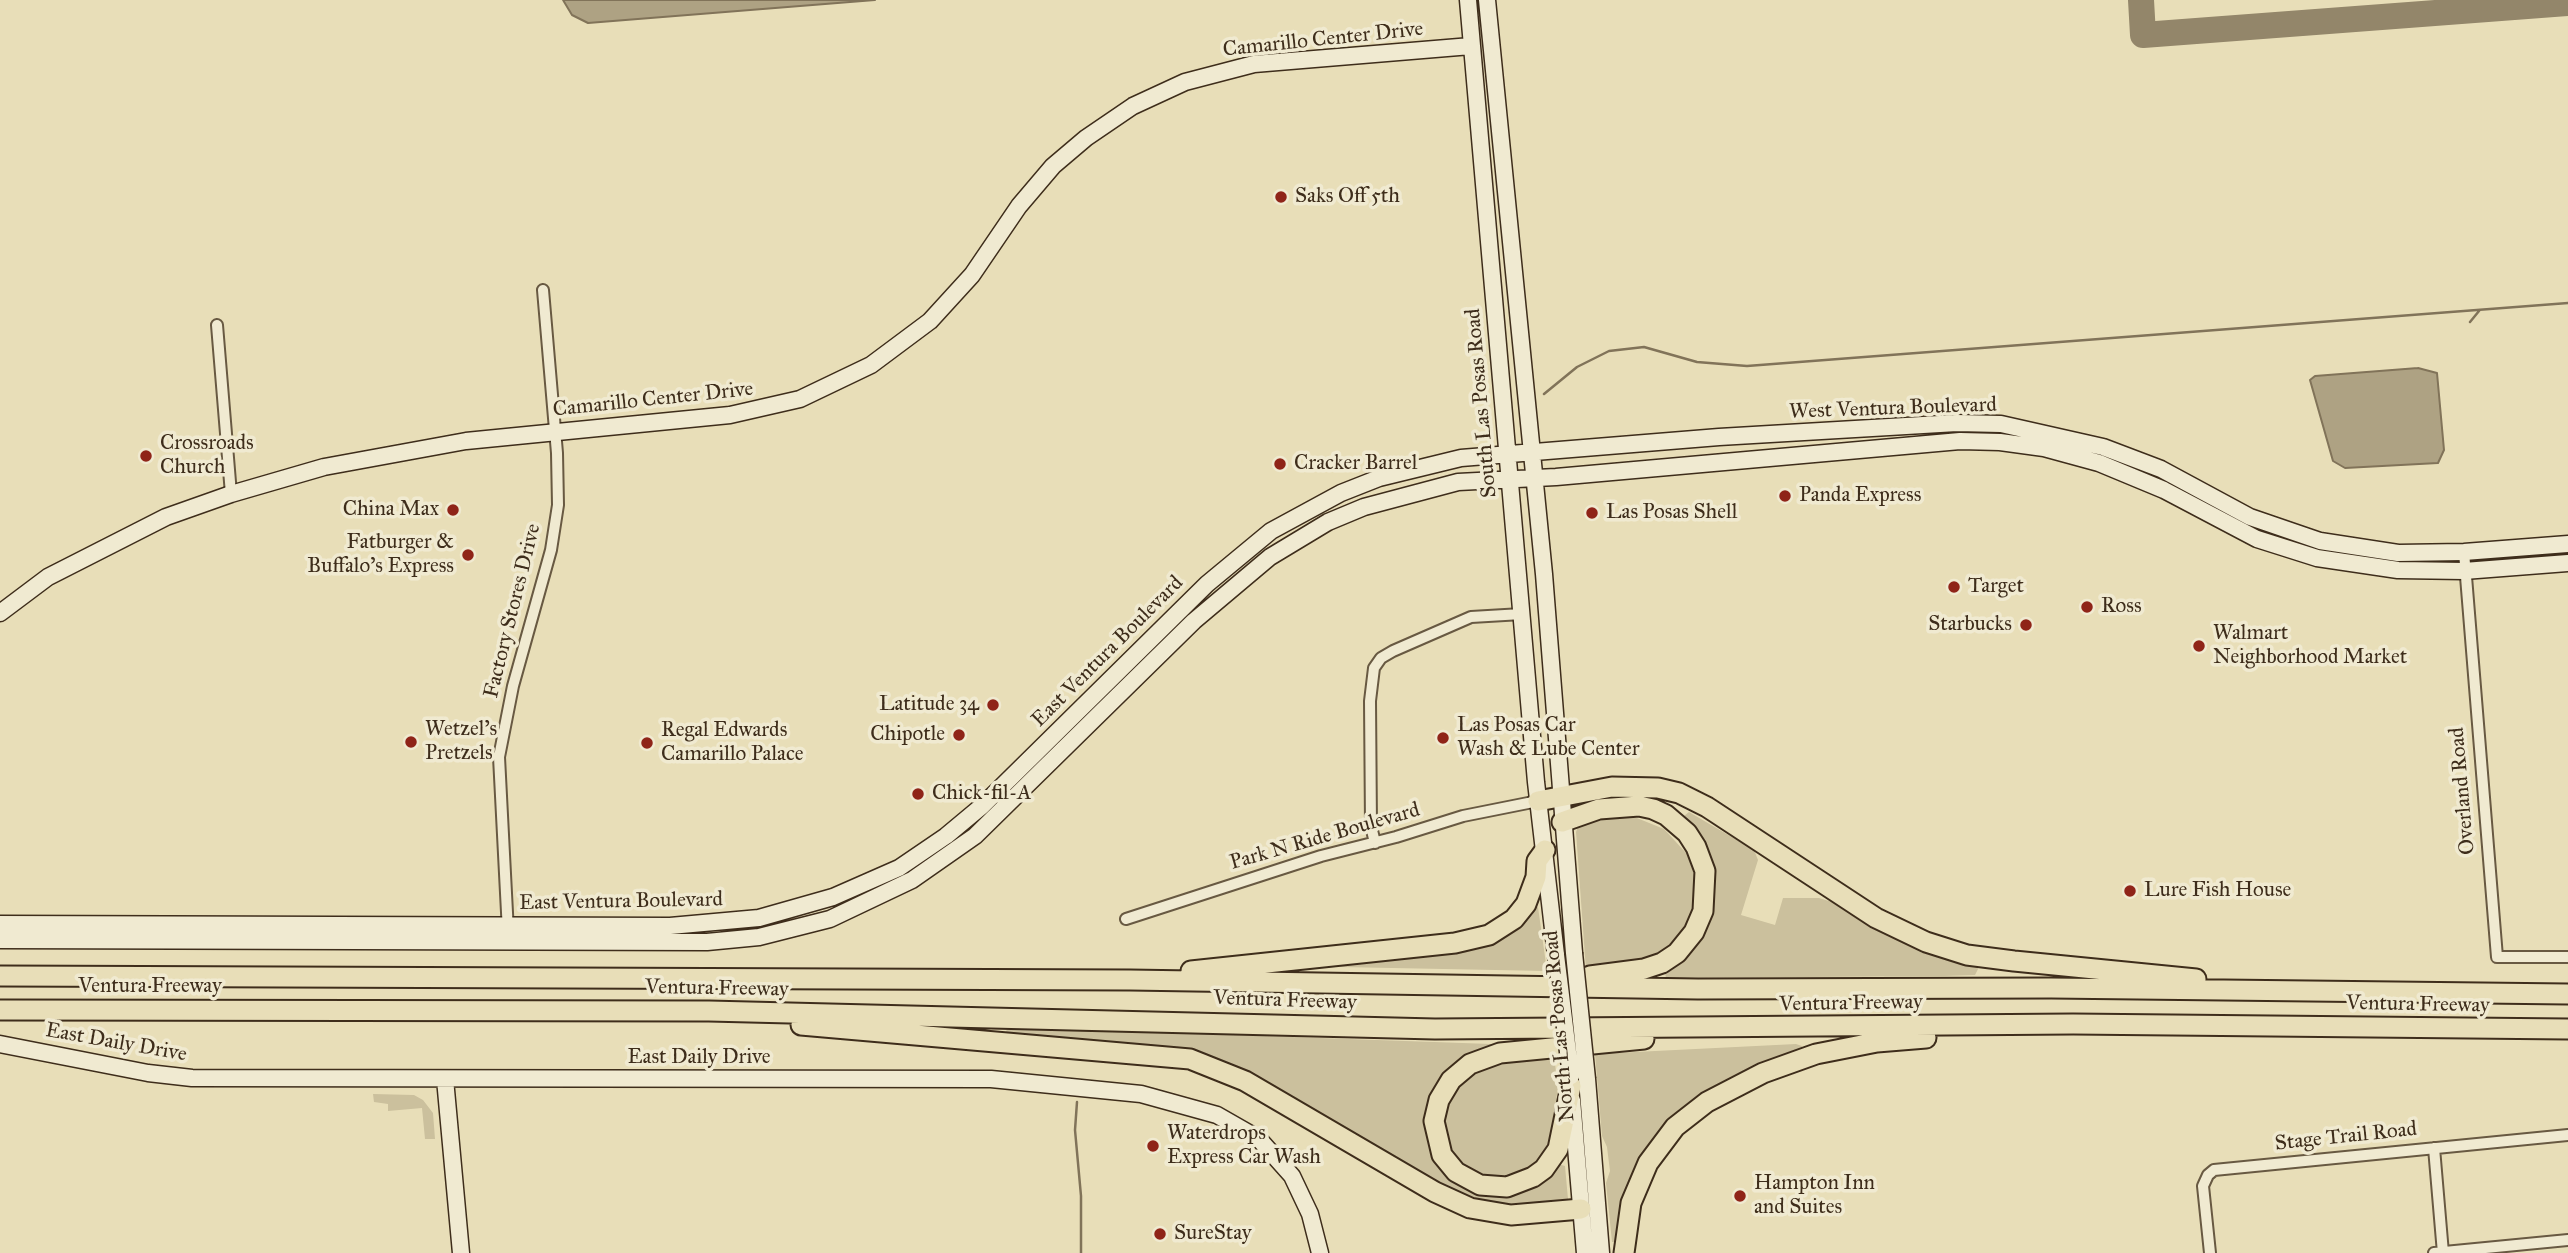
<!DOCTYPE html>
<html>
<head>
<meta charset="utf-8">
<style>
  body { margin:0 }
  canvas { display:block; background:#e8deb8 }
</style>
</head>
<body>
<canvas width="2568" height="1253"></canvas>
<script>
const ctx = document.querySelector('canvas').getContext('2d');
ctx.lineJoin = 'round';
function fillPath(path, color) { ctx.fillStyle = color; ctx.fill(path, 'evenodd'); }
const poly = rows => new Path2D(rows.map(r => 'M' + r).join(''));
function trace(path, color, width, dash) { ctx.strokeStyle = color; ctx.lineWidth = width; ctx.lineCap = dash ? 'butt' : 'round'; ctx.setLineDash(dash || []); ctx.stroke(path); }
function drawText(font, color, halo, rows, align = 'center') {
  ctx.font = font + ' "IM FELL Great Primer",serif'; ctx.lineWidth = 7; ctx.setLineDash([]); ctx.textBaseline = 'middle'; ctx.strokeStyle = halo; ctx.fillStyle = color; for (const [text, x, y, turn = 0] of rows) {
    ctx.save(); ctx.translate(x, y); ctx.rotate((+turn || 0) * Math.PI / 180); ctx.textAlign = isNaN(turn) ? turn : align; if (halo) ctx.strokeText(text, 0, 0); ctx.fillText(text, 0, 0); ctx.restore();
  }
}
const green = poly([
  [1689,812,1754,850,1758,860,1741,915,1775,925,1783,898,1819,898,1832,902,1905,942,1978,965,1978,969,1975,975,1944,976,1666,978,1664,967,1711,901,1679,820],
  [1632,816,1664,829,1687,854,1695,877,1694,907,1685,930,1670,948,1648,961,1586,970,1576,832,1579,824,1591,818],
  [1530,907,1538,907,1547,971,1340,967,1339,964,1432,951],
  [1035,1028,1491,1044,1492,1051,1448,1077,1436,1157,1511,1195,1530,1188,1558,1164,1565,1166,1568,1199,1504,1205,1457,1193,1246,1073,1004,1037,1007,1029],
  [1796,1044,1802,1046,1802,1051,1675,1119,1617,1242,1612,1242,1606,1183,1610,1171,1607,1147,1602,1136,1595,1054],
  [1554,1056,1558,1088,1548,1148,1535,1166,1509,1180,1473,1175,1450,1155,1442,1121,1450,1096,1472,1073,1503,1061],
  [373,1094,414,1095,423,1100,433,1113,435,1139,425,1139,422,1108,388,1111,388,1104,374,1102]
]);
const water = poly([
  [563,0,875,0,588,23,572,15,563,0],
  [2418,368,2437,373,2444,450,2438,463,2345,468,2333,461,2310,380,2315,376,2418,368]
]);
const stream = poly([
  [2470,322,2479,311],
  [1544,394,1577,367,1609,351,1644,347,1697,362,1747,366,2568,303],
  [1077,1102,1075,1130,1081,1196,1081,1253]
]);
const taxiway = poly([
  [2141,0,2143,35,2568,3]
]);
const street = poly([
  [217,325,231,494],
  [2464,552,2497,957,2568,957],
  [1375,843,1371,826,1370,701,1374,668,1381,658,1393,651,1471,617,1522,614],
  [1126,919,1321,856,1396,837,1463,816,1538,801],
  [508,932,499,757,513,686,551,550,558,505,557,453,543,290],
  [2434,1148,2443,1253],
  [2210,1253,2203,1186,2208,1175,2214,1170,2568,1135],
  [2434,1253,2568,1240]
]);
const secondary = poly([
  [1468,0,1536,782,1556,955],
  [1487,0,1544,574,1574,953],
  [0,613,48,577,166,517,231,494,324,467,466,441,730,415,800,399,871,365,930,321,972,275,1019,206,1053,166,1086,138,1133,106,1185,82,1254,64,1471,46],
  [0,924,670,926,759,918,833,897,899,868,946,836,982,806,1207,584,1271,531,1341,493,1379,478,1461,458,1719,437,1957,423,2001,424,2103,447,2161,469,2250,517,2320,541,2398,553,2464,552,2568,544],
  [0,940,707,942,759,937,830,919,912,880,975,836,1194,621,1270,557,1328,522,1364,507,1458,482,1556,477,1960,441,2000,442,2044,448,2099,463,2164,490,2257,539,2317,558,2398,570,2464,571,2568,563],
  [0,1044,148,1073,192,1078,991,1079,1141,1094,1217,1115,1259,1139,1292,1176,1310,1214,1320,1253],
  [445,1079,461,1253],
  [1587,1079,1601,1253],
  [1572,1100,1585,1253]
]);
const highway = poly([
  [1538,801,1612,787,1658,788,1679,793,1707,807,1876,918,1926,942,1967,955,2014,961,2196,979],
  [1562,822,1599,809,1639,806,1653,809,1666,815,1687,833,1696,847,1705,871,1703,911,1694,932,1677,953,1662,963,1644,969,1590,976],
  [1191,971,1455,943,1489,935,1514,919,1526,904,1536,877,1537,861,1545,850],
  [0,976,1130,980,1698,989,2051,988,2568,994],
  [0,1010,709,1011,1435,1029,2073,1024,2568,1029],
  [801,1025,1190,1059,1245,1081,1435,1192,1470,1208,1511,1215,1581,1209],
  [1571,1086,1558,1149,1544,1169,1533,1177,1507,1187,1480,1185,1456,1172,1442,1155,1434,1121,1439,1100,1451,1080,1470,1064,1500,1053,1644,1039],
  [1624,1253,1631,1203,1648,1163,1675,1127,1707,1102,1763,1073,1816,1054,1877,1042,1926,1038]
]);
const secondaryBridge = poly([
  [1574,953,1587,1079],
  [1556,955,1571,1076]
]);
const markers = [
  [1281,197,7,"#8f2418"],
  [146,456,7,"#8f2418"],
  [1280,464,7,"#8f2418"],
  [1785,496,7,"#8f2418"],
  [453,510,7,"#8f2418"],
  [1592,513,7,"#8f2418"],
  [468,555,7,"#8f2418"],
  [1954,587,7,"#8f2418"],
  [2087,607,7,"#8f2418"],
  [2026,625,7,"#8f2418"],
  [2199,646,7,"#8f2418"],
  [993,705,7,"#8f2418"],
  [959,735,7,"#8f2418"],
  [1443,738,7,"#8f2418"],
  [411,742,7,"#8f2418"],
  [647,743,7,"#8f2418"],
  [918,794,7,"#8f2418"],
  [2130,891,7,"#8f2418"],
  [1153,1146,7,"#8f2418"],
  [1740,1196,7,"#8f2418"],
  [1160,1234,7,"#8f2418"]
];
const streetNames = [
  ["Camarillo Center Drive",1323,40,-6],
  ["Camarillo Center Drive",653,400,-6],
  ["South Las Posas Road",1482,403,-95],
  ["West Ventura Boulevard",1893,409,-2],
  ["Factory Stores Drive",513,611,-76],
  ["East Ventura Boulevard",1108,652,-45],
  ["Overland Road",2463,791,-95],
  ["Park N Ride Boulevard",1325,837,-16],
  ["East Ventura Boulevard",621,902,-1],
  ["Ventura Freeway",150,987],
  ["Ventura Freeway",717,989,1],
  ["Ventura Freeway",1285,1001,2],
  ["Ventura Freeway",1851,1004,-1],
  ["Ventura Freeway",2418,1005,1],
  ["North Las Posas Road",1560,1026,-95],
  ["East Daily Drive",116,1043,10],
  ["East Daily Drive",699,1058],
  ["Stage Trail Road",2346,1137,-6]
];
const poiNames = [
  ["Saks Off 5th",1295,197],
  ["Crossroads",160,444],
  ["Church",160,468],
  ["Cracker Barrel",1294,464],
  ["Panda Express",1799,496],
  ["China Max",439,510,"right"],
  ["Las Posas Shell",1606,513],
  ["Fatburger &",454,543,"right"],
  ["Buffalo's Express",454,567,"right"],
  ["Target",1968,587],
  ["Ross",2101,607],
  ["Starbucks",2012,625,"right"],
  ["Walmart",2213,634],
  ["Neighborhood Market",2213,658],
  ["Latitude 34",979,705,"right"],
  ["Las Posas Car",1457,726],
  ["Wash & Lube Center",1457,750],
  ["Wetzel's",425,730],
  ["Pretzels",425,754],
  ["Regal Edwards",661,731],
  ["Camarillo Palace",661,755],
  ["Chipotle",945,735,"right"],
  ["Chick-fil-A",932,794],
  ["Lure Fish House",2144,891],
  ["Waterdrops",1167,1134],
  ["Express Car Wash",1167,1158],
  ["Hampton Inn",1754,1184],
  ["and Suites",1754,1208],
  ["SureStay",1174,1234]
];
fillPath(green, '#cbc09d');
fillPath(water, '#aea283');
trace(water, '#817359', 2);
trace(stream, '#817359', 2.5);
trace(taxiway, '#93866a', 26);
trace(street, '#685942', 14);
trace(secondary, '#3e2d1b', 19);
trace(highway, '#3e2d1b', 23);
trace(street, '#f0ead1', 10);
trace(secondary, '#f0ead1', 16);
trace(highway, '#e8deb8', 19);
trace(secondaryBridge, '#3e2d1b', 19, []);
trace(secondaryBridge, '#f0ead1', 16);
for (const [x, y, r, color] of markers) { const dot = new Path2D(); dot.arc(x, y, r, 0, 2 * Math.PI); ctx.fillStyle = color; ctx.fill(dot); trace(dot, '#f0ead1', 2.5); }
drawText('21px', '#3e2d1b', '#f0ead1', streetNames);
drawText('21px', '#3e2d1b', '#f0ead1', poiNames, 'left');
</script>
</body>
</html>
